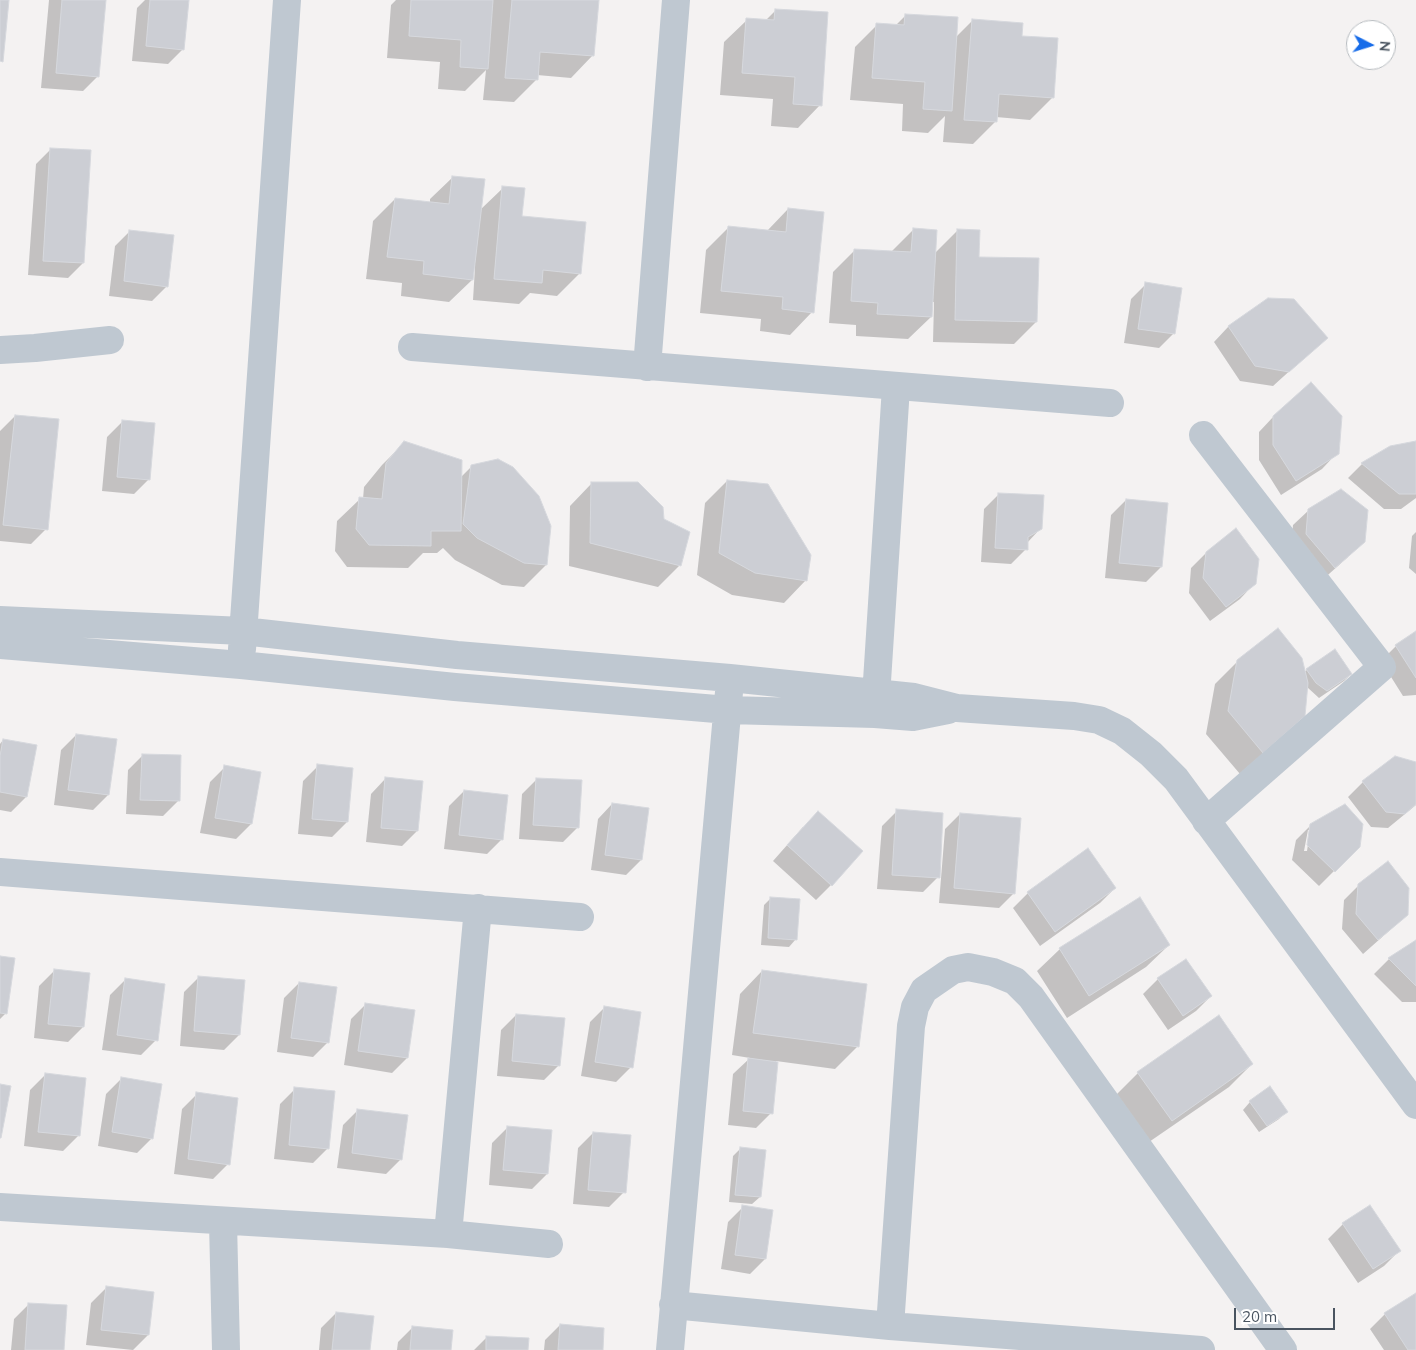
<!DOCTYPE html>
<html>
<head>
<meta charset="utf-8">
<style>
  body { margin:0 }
  #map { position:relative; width:1416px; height:1350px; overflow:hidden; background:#f4f2f2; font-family:Mulish,sans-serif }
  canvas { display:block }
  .north { position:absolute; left:1346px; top:20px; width:50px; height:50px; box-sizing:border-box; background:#fff; border:1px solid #b6bbbf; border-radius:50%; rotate:95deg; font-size:14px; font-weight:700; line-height:20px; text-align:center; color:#495460 }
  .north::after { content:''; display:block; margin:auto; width:18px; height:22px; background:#176ce9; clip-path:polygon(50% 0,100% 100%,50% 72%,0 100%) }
  .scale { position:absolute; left:1234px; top:1308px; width:101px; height:22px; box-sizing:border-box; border:2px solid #495460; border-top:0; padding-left:6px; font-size:15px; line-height:18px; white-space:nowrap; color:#495460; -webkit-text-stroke:4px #fff; paint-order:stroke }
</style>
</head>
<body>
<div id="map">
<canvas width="1416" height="1350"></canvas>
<div class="north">N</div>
<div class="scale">20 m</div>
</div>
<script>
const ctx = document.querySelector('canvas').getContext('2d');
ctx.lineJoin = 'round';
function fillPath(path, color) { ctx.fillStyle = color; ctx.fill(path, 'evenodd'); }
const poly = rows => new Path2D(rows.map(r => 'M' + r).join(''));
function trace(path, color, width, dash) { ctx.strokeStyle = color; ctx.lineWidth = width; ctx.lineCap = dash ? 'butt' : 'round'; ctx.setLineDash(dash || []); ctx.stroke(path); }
const shadow = poly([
  [49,0,104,0,98,76,83,91,41,88],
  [145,0,187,0,183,49,168,64,132,61,137,8],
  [396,0,598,0,593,55,571,78,537,75,537,79,514,102,483,100,486,70,465,91,438,89,440,62,387,58,391,5],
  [776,10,820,105,798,128,771,126,773,99,720,95,724,42,747,20,765,21],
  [906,15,956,37,973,20,1020,37,1052,98,1030,120,996,117,995,122,973,144,943,142,945,116,928,133,902,131,903,104,850,100,855,47,877,25,895,26],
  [51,149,83,263,68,278,28,275,36,164],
  [453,177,480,210,503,188,521,217,580,273,557,296,530,293,519,304,473,300,475,267,473,267,472,280,449,302,401,296,402,283,366,279,373,221,395,199,430,203,430,199],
  [788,209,812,312,790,335,760,331,761,319,700,313,706,250,729,227,767,231],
  [913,230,935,253,958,230,978,258,1036,322,1014,344,933,342,934,302,932,302,931,317,908,339,856,336,856,325,829,323,833,272,855,250,891,252],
  [130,231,167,286,152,301,109,296,115,246],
  [1146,284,1174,333,1159,348,1124,343,1131,299],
  [1268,299,1326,338,1273,386,1240,381,1214,342,1228,327],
  [15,416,46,529,31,544,0,541,0,431],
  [1274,416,1337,453,1322,469,1281,495,1259,460,1259,432],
  [122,422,149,479,134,494,102,491,107,437],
  [405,442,460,478,472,466,546,565,524,587,502,585,455,560,443,548,437,553,423,553,408,568,347,567,335,551,337,521,360,499,363,499,364,487,382,465],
  [1416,443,1416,498,1401,509,1384,509,1348,478,1362,464],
  [727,481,806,580,784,603,732,595,697,575,705,503],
  [592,483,663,520,680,565,658,587,569,566,570,506],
  [999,494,1040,529,1027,543,1026,549,1011,564,981,562,984,509],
  [1126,500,1161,567,1146,582,1105,578,1111,515],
  [1309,510,1348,557,1320,582,1291,549,1293,525],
  [1416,532,1416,574,1409,568,1412,536],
  [1206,553,1255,583,1240,599,1210,621,1189,593,1191,568],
  [1416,632,1416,695,1403,696,1381,661,1396,646],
  [1238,661,1304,672,1307,670,1351,674,1344,681,1319,698,1307,687,1304,716,1281,738,1240,774,1206,734,1215,684],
  [76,735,108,795,93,810,54,805,61,750],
  [3,740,26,797,11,812,0,810,0,744],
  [143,755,178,801,163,816,126,814,128,770],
  [1416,763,1416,805,1388,828,1371,827,1348,797,1363,782],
  [318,766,347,822,332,837,298,834,303,781],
  [225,767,260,773,251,824,236,839,200,833,210,782],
  [386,778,417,831,402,846,366,842,371,794],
  [537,779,578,827,563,842,519,839,522,794],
  [464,791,502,839,487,854,444,849,449,806],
  [612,804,641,860,626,875,591,870,598,819],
  [897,811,938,877,923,892,877,889,882,826],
  [960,814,1014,893,999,908,939,903,945,829],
  [1311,825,1359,846,1319,886,1292,860,1296,840],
  [1308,830,1310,830,1307,851,1304,851],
  [803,827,831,885,816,900,773,861],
  [1359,885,1407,915,1363,954,1342,929,1344,900],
  [1115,888,1100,903,1040,946,1013,908,1028,893],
  [771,898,796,939,789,947,761,945,764,905],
  [1416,942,1416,1002,1402,1002,1374,974,1389,959],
  [1169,945,1146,967,1067,1018,1037,971,1060,949],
  [0,957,6,1013,0,1019],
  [54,971,83,1027,68,1042,34,1038,39,986],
  [762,971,857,1047,835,1069,776,1061,771,1113,756,1128,728,1125,733,1074,750,1058,732,1055,740,994],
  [199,977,239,1035,224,1050,180,1046,184,992],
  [1158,979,1211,996,1196,1011,1168,1030,1143,994],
  [125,980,156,1040,141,1055,102,1050,110,995],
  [299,983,328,1042,313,1057,277,1052,284,998],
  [366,1004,407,1058,392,1073,344,1065,351,1019],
  [605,1007,631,1067,616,1082,581,1076,590,1022],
  [516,1015,559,1065,544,1080,497,1076,501,1030],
  [1252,1064,1229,1087,1149,1142,1116,1095,1138,1073],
  [45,1075,78,1136,63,1151,24,1146,30,1090],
  [121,1079,152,1138,137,1153,98,1146,106,1094],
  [295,1089,328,1148,313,1163,274,1159,280,1104],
  [197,1094,228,1164,213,1179,174,1174,182,1109],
  [1250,1102,1286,1111,1279,1119,1259,1132,1243,1110],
  [358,1110,401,1159,386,1174,337,1168,343,1125],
  [507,1128,547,1174,532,1189,489,1185,492,1143],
  [593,1133,624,1192,609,1207,573,1204,578,1148],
  [740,1149,760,1197,752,1204,729,1202,733,1156],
  [743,1207,765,1259,750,1274,721,1269,728,1222],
  [1343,1224,1399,1251,1384,1266,1358,1283,1328,1239],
  [106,1288,148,1335,133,1350,86,1345,91,1303],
  [1416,1294,1416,1350,1384,1350,1370,1329,1385,1314],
  [29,1304,63,1350,11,1350,14,1319],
  [336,1313,369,1350,319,1350,321,1328],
  [560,1325,601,1350,544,1350,545,1340],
  [413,1327,450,1350,397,1350,398,1342],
  [487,1337,527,1350,474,1350]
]);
const building = poly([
  [0,0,9,0,3,62,0,61,0,0],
  [62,0,106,0,99,77,56,73,62,0],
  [150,0,189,0,184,50,146,46,150,0],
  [411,0,493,0,488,69,460,67,461,40,409,36,411,0],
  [512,0,599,0,594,56,540,52,538,80,505,78,512,0],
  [775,9,828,12,822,106,793,104,795,77,742,73,746,18,774,20,775,9],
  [905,14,958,17,952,111,923,109,925,82,872,78,876,23,904,25,905,14],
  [972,19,1023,23,1022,36,1058,38,1054,98,999,94,997,122,964,120,972,19],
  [50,148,91,150,84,263,43,261,50,148],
  [452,176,485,179,473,280,423,274,424,261,387,257,395,198,449,204,452,176],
  [502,186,525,188,522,216,586,222,581,274,543,270,542,283,494,279,502,186],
  [788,208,824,212,814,313,782,309,783,297,721,291,728,226,786,232,788,208],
  [913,228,937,230,932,317,877,314,878,303,851,301,854,249,911,252,913,228],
  [957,229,980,230,979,257,1039,258,1037,322,955,320,957,229],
  [129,230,174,235,168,287,124,281,129,230],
  [1145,282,1182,288,1175,334,1138,329,1145,282],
  [1268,298,1294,299,1328,338,1289,372,1255,366,1228,326,1268,298],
  [1311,382,1342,416,1339,454,1296,481,1273,445,1273,416,1311,382],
  [15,415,59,419,48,530,3,525,15,415],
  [122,420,155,423,150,480,117,477,122,420],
  [404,441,462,460,461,531,431,531,431,546,369,545,356,529,359,497,382,499,386,463,404,441],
  [1416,441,1416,494,1399,494,1361,463,1390,446,1416,441],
  [498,459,513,467,539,496,551,526,547,565,524,563,477,538,463,524,471,465,498,459],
  [727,480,768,484,811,555,807,581,755,573,719,553,727,480],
  [591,482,638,482,663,507,664,519,690,532,681,566,590,543,591,482],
  [1341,489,1368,510,1365,542,1335,568,1306,534,1308,509,1341,489],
  [998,493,1044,495,1042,529,1028,537,1028,550,995,548,998,493],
  [1126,499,1168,503,1162,567,1119,563,1126,499],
  [1236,528,1259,559,1256,584,1226,607,1203,578,1206,552,1236,528],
  [1278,628,1302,658,1308,683,1305,716,1263,753,1228,711,1237,660,1278,628],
  [1416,631,1416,678,1395,645,1416,631],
  [1335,649,1352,674,1327,691,1316,683,1306,669,1335,649],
  [76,734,117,739,109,795,68,790,76,734],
  [3,739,37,745,27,797,0,792,0,756,3,739],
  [142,754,181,755,180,801,140,800,142,754],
  [1395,756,1416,762,1416,804,1405,814,1386,812,1362,781,1395,756],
  [317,764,353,768,348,822,312,819,317,764],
  [224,765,261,772,252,824,215,818,224,765],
  [385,777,423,781,418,831,381,828,385,777],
  [536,778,582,780,579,828,533,825,536,778],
  [464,790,508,795,503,840,459,835,464,790],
  [612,803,649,808,642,860,605,855,612,803],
  [1345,804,1363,824,1360,847,1335,872,1307,845,1310,824,1345,804],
  [896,809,943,813,940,878,892,875,896,809],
  [818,811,863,851,832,886,787,845,818,811],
  [960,813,1021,818,1015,894,954,888,960,813],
  [1088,848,1116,888,1055,932,1027,892,1088,848],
  [1388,861,1409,888,1408,915,1378,940,1356,914,1358,884,1388,861],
  [770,897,800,899,797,940,768,938,770,897],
  [1140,897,1170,945,1089,996,1059,948,1140,897],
  [1416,940,1416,986,1388,958,1416,940],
  [0,956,15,958,7,1014,0,1013,0,956],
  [1186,959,1212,996,1183,1016,1157,978,1186,959],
  [54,969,90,973,84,1027,48,1024,54,969],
  [762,970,867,984,859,1047,753,1033,762,970],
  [198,976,245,980,240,1035,194,1031,198,976],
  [125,978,165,984,158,1041,117,1035,125,978],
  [299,982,337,987,329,1043,291,1038,299,982],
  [365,1003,415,1010,408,1058,358,1051,365,1003],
  [604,1006,641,1012,633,1068,595,1062,604,1006],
  [516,1014,565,1018,560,1066,512,1061,516,1014],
  [1219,1015,1253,1064,1172,1121,1137,1072,1219,1015],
  [748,1058,778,1062,773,1114,743,1111,748,1058],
  [45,1073,86,1078,80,1136,38,1132,45,1073],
  [121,1077,162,1084,153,1139,112,1132,121,1077],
  [0,1084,11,1086,1,1138,0,1138,0,1084],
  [1270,1086,1288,1112,1267,1126,1249,1101,1270,1086],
  [294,1087,335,1091,329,1149,289,1145,294,1087],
  [196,1092,238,1098,230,1165,188,1159,196,1092],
  [357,1109,408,1115,402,1160,352,1153,357,1109],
  [507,1126,552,1130,548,1174,503,1170,507,1126],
  [593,1132,631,1135,626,1193,588,1190,593,1132],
  [740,1147,766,1150,761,1197,735,1195,740,1147],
  [742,1205,773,1210,766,1259,735,1255,742,1205],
  [1370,1205,1401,1251,1373,1269,1342,1223,1370,1205],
  [106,1286,154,1292,149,1335,101,1330,106,1286],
  [1416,1293,1416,1350,1408,1350,1384,1313,1416,1293],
  [28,1303,67,1305,64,1350,25,1350,28,1303],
  [336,1312,374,1316,370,1350,332,1350,336,1312],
  [560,1324,604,1328,603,1350,558,1350,560,1324],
  [412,1326,453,1330,451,1350,410,1350,412,1326],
  [486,1336,529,1338,528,1350,486,1350,486,1336]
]);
const minor = poly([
  [412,347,1110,403],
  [0,350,35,348,110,340],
  [647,367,676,0],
  [1203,435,1382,667,1206,821],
  [0,620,243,631,457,655,730,678,914,697,957,708,1074,716,1099,720,1122,731,1151,754,1176,779,1416,1105],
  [0,645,241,665,455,687,728,710,875,714,913,717,948,710],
  [242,649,287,0],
  [875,712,896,387],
  [0,872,580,917],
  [0,1207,448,1234,549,1244],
  [223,1222,226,1350],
  [448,1234,478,908],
  [673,1305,890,1326,1201,1350],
  [890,1326,911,1026,915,1007,924,990,953,970,968,967,993,972,1015,981,1031,997,1283,1350],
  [670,1350,729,692]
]);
fillPath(shadow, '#0003');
fillPath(building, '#ccced4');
trace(building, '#d6d8dd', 1);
trace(minor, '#bfc8d1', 28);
</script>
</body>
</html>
